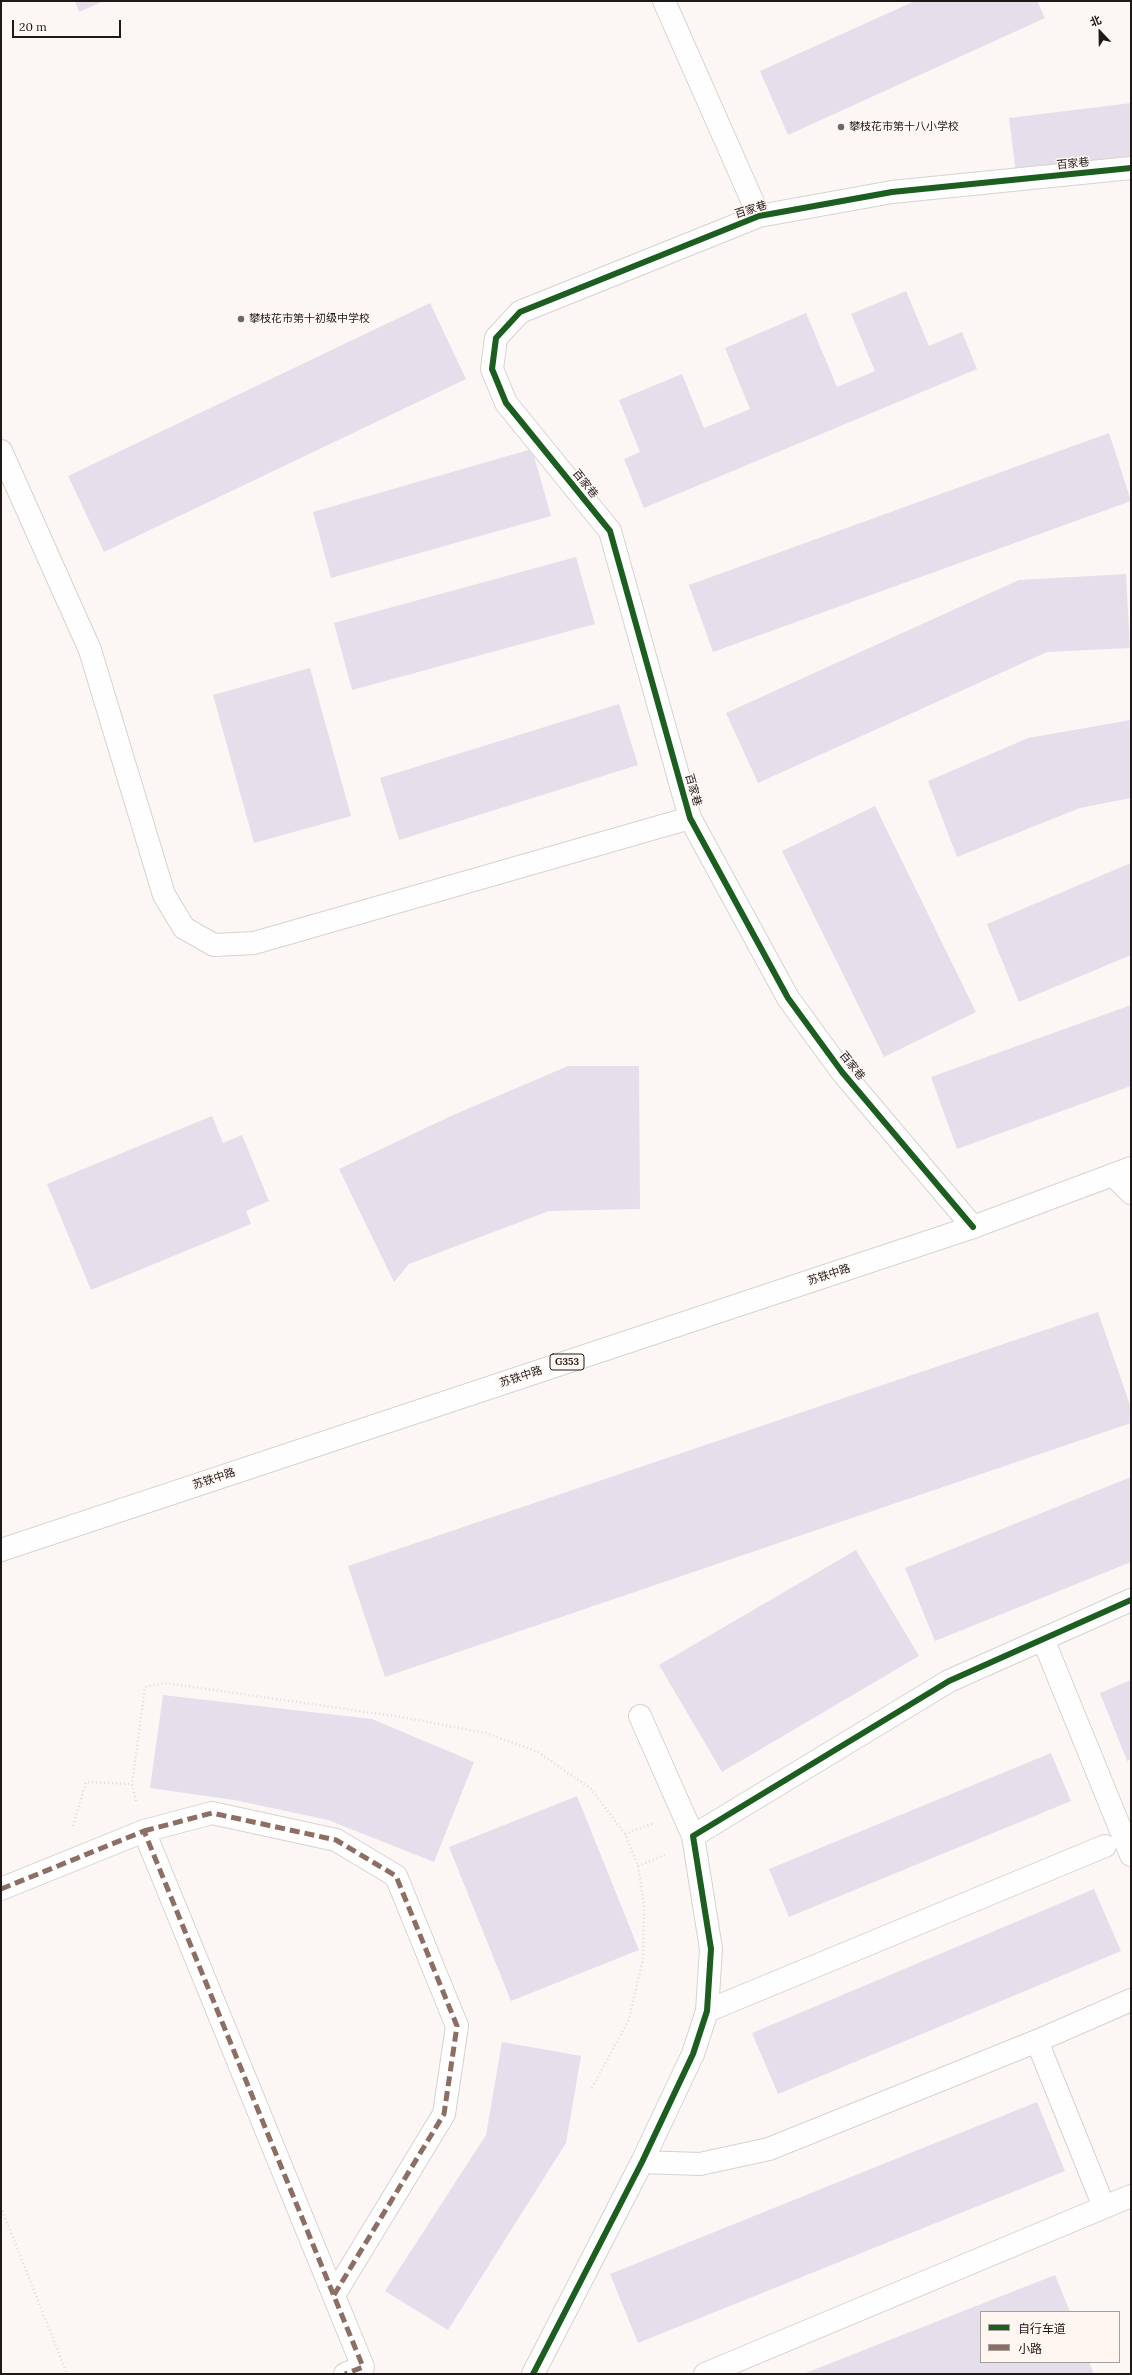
<!DOCTYPE html>
<html>
<head>
<meta charset="utf-8">
<style>
  body { margin:0 }
  #map { position:relative; width:1132px; height:2375px; overflow:hidden; background:#fcf7f5; font-family:Lora,"Noto Sans SC",serif }
  canvas { display:block }
  .frame { position:absolute; inset:0; border:2px solid #1e1917; pointer-events:none }
  .legend { position:absolute; left:980px; top:2311px; width:140px; height:52px; box-sizing:border-box; background:#fff6f2; border:1px solid #a59e9a; margin:0; padding:5px 7px; list-style:none; font-size:12px; color:#1e1917 }
  .legend li { display:flex; align-items:center; gap:8px; height:20px }
  .legend b { width:20px; border:1px solid #a59e9a }
  .north { position:absolute; left:1080px; top:12px; width:40px; height:40px; -webkit-text-stroke:3px #fff6f2; paint-order:stroke; rotate:338deg; font-size:11px; font-weight:700; line-height:16px; text-align:center; color:#1e1917 }
  .north::after { content:''; display:block; margin:auto; width:14px; height:18px; background:#1e1917; clip-path:polygon(50% 0,100% 100%,50% 72%,0 100%) }
  .scale { position:absolute; left:12px; top:20px; width:109px; height:18px; box-sizing:border-box; border:2px solid #1e1917; border-top:0; padding-left:5px; font-size:12px; line-height:14px; white-space:nowrap; color:#1e1917; -webkit-text-stroke:3px #fff6f2; paint-order:stroke }
</style>
</head>
<body>
<div id="map">
<canvas width="1132" height="2375"></canvas>
<div class="frame"></div>
<ul class="legend">
<li><b style="height:5px;background:#1b5e20"></b>自行车道</li>
<li><b style="height:5px;background:#8d6e63"></b>小路</li>
</ul>
<div class="north">北</div>
<div class="scale">20 m</div>
</div>
<script>
const ctx = document.querySelector('canvas').getContext('2d');
ctx.lineJoin = 'round';
function fillPath(path, color) { ctx.fillStyle = color; ctx.fill(path, 'evenodd'); }
const poly = rows => new Path2D(rows.map(r => 'M' + r).join(''));
function trace(path, color, width, dash) { ctx.strokeStyle = color; ctx.lineWidth = width; ctx.lineCap = dash ? 'butt' : 'round'; ctx.setLineDash(dash || []); ctx.stroke(path); }
function drawText(font, color, halo, rows, align = 'center') {
  ctx.font = font + ' Lora,"Noto Sans SC",serif'; ctx.lineWidth = 3; ctx.setLineDash([]); ctx.textBaseline = 'middle'; ctx.strokeStyle = halo; ctx.fillStyle = color; for (const [text, x, y, turn = 0] of rows) {
    ctx.save(); ctx.translate(x, y); ctx.rotate((+turn || 0) * Math.PI / 180); ctx.textAlign = isNaN(turn) ? turn : align; if (halo) ctx.strokeText(text, 0, 0); ctx.fillText(text, 0, 0); ctx.restore();
  }
}
const building = poly([
  [75,1,104,1,79,12],
  [915,1,1037,1,1045,18,788,135,760,71],
  [1131,103,1131,160,1016,173,1009,118],
  [906,291,929,346,962,332,977,369,644,508,624,459,640,452,619,400,682,374,704,428,750,409,725,348,806,313,837,387,875,371,851,314],
  [430,303,466,379,104,552,68,476],
  [1109,433,1131,501,713,652,689,585],
  [532,449,551,516,331,578,313,512],
  [576,557,595,624,352,690,334,623],
  [1126,574,1130,648,1047,652,758,783,726,713,1019,580],
  [310,668,351,816,254,843,213,695],
  [619,704,638,765,399,840,380,778],
  [1131,720,1131,798,1080,808,957,857,928,781,1028,738],
  [875,806,976,1012,884,1057,782,851],
  [1131,863,1131,955,1019,1002,987,924],
  [1131,1005,1131,1086,957,1149,931,1077],
  [568,1066,639,1066,640,1209,549,1211,409,1264,394,1282,339,1169,451,1116],
  [212,1116,223,1143,242,1135,269,1201,246,1211,251,1224,91,1290,47,1184],
  [1098,1312,1131,1408,1131,1423,385,1677,348,1566],
  [1131,1477,1131,1562,935,1641,905,1568],
  [856,1550,919,1656,722,1772,659,1665],
  [1131,1680,1131,1759,1127,1761,1100,1693],
  [163,1695,372,1719,474,1762,434,1862,328,1820,234,1800,150,1788],
  [1051,1753,1071,1801,789,1917,769,1869],
  [577,1796,639,1950,511,2001,449,1847],
  [1094,1889,1121,1951,778,2094,752,2033],
  [502,2042,581,2056,566,2143,448,2330,385,2291,486,2135],
  [1037,2102,1065,2171,638,2343,610,2274],
  [1055,2275,1070,2312,981,2312,981,2362,1089,2362,1094,2374,803,2374]
]);
const path = poly([
  [136,1801,132,1784,145,1687,165,1683,401,1717,486,1733,538,1752,591,1789,625,1834,638,1866,644,1906,643,1959,629,2019,591,2090],
  [73,1826,86,1782,132,1784],
  [625,1834,654,1823],
  [638,1866,665,1855],
  [1,2207,67,2374]
]);
const minor = poly([
  [664,1,759,216],
  [1,451,90,650,164,895,184,928,214,945,254,943,690,818],
  [1113,1175,1131,1193],
  [973,1227,842,1072,788,998,690,818,610,531,506,403,492,369,496,338,520,312,759,216,892,192,1131,168],
  [1043,1639,1131,1855],
  [640,1716,693,1836],
  [144,1831,212,1813,336,1840,396,1876,457,2026,444,2114,334,2295],
  [1,1889,144,1831,363,2367,345,2374],
  [707,2011,1105,1846],
  [1037,2041,1104,2207],
  [642,2162,700,2164,769,2149,1037,2041,1131,2000],
  [533,2374,642,2162,693,2054,707,2011,711,1949,693,1836,949,1681,1131,1600],
  [705,2374,1131,2196]
]);
const highway = poly([
  [1,1550,973,1227,1131,1168]
]);
const quiet = poly([
  [144,1831,212,1813,336,1840,396,1876,457,2026,444,2114,334,2295],
  [1,1889,144,1831,363,2367,345,2374]
]);
const cycleway = poly([
  [973,1227,842,1072,788,998,690,818,610,531,506,403,492,369,496,338,520,312,759,216,892,192,1131,168],
  [533,2374,642,2162,693,2054,707,2011,711,1949,693,1836,949,1681,1131,1600]
]);
const markers = [
  [841,127,4,"#6c6765"],
  [241,319,4,"#6c6765"]
];
const shields = [
  [567,1362,34]
];
const shieldNames = [
  ["G353",567,1362]
];
const poiNames = [
  ["攀枝花市第十八小学校",849,127],
  ["攀枝花市第十初级中学校",249,319]
];
const streetNames = [
  ["百家巷",1073,164,-6],
  ["百家巷",751,210,-18],
  ["百家巷",585,484,51],
  ["百家巷",693,790,74],
  ["百家巷",852,1066,51],
  ["苏铁中路",829,1275,-18],
  ["苏铁中路",521,1377,-18],
  ["苏铁中路",214,1479,-18]
];
fillPath(building, '#e4dfea');
trace(minor, '#d7d2d0', 24);
trace(highway, '#d7d2d0', 24);
trace(path, '#dddcdb', 2.5, [1, 3]);
trace(minor, '#fffefe', 22);
trace(highway, '#fffefe', 22);
trace(quiet, '#8d6e63', 5, [10, 5]);
trace(cycleway, '#1b5e20', 6);
for (const [x, y, r, color] of markers) { const dot = new Path2D(); dot.arc(x, y, r, 0, 2 * Math.PI); ctx.fillStyle = color; ctx.fill(dot); trace(dot, '#fff6f2', 1.5); }
for (const [x, y, w] of shields) { const box = new Path2D(); box.roundRect(x - w / 2, y - 8, w, 16, 3); ctx.fillStyle = '#fff6f2'; ctx.fill(box); trace(box, '#1e1917', 1); }
drawText('bold 10px', '#1e1917', null, shieldNames);
drawText('11px', '#1e1917', '#fff6f2', poiNames, 'left');
drawText('11px', '#1e1917', '#fff6f2', streetNames);
</script>
</body>
</html>
